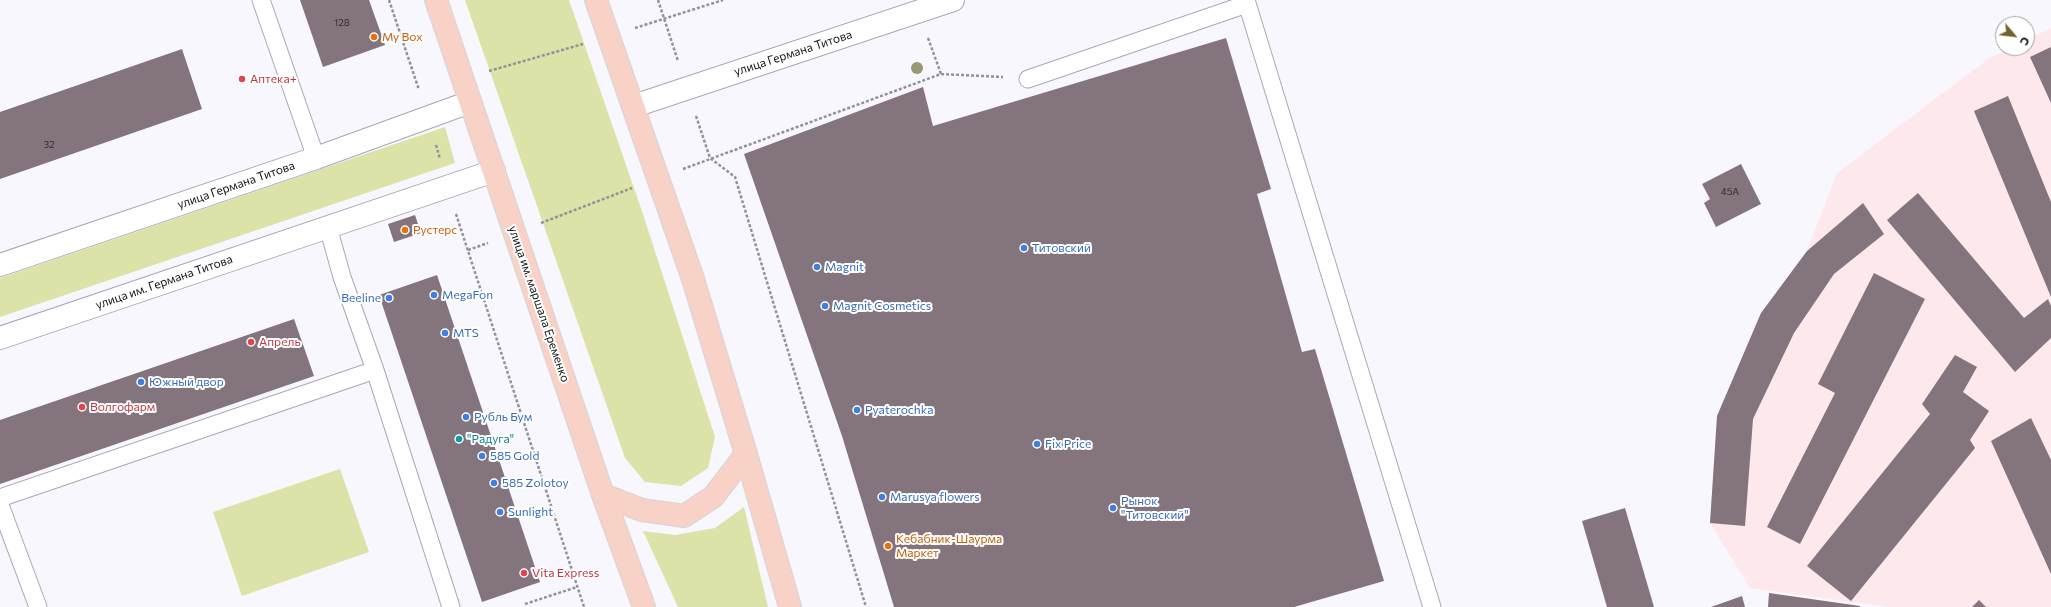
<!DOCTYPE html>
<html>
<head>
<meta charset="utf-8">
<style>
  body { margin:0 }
  #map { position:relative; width:2051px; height:607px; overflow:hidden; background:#f8f7fe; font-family:Commissioner,sans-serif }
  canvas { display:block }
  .north { position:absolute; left:1995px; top:16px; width:40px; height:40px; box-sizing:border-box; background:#fff; border:1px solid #a1a1a3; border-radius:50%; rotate:118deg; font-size:11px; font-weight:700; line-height:16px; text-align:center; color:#151319 }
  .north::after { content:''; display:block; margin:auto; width:14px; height:18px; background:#716330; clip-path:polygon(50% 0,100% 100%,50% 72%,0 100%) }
</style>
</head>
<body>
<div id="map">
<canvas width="2051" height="607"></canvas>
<div class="north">С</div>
</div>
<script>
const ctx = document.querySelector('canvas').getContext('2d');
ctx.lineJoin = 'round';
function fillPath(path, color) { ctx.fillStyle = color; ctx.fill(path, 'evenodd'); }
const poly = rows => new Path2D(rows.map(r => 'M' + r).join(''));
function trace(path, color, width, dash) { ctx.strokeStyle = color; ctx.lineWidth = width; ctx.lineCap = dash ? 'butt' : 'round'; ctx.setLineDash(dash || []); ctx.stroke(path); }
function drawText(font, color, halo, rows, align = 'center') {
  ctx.font = font + ' Commissioner,sans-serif'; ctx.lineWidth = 4; ctx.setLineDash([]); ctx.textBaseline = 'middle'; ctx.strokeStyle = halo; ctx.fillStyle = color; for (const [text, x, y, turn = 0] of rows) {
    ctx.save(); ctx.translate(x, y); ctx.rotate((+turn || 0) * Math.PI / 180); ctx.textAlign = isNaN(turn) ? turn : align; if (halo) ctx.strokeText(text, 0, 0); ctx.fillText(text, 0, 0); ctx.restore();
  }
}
const industrial = poly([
  [2051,28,2051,607,1890,607,1750,588,1710,523,1717,416,1761,313,1807,251,1837,173,1988,59,2010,48,2027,48,2027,40]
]);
const green = poly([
  [465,0,569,0,643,214,715,437,708,468,681,486,645,482,625,458],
  [445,127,455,163,0,317,0,278],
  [340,469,369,552,242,596,213,512],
  [744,507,768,607,678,607,643,531,675,535,715,528]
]);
const building = poly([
  [300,0,369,0,385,45,323,67],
  [1226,38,1271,189,1257,194,1302,352,1315,349,1384,581,1294,607,894,607,842,436,744,154,923,87,933,126],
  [2051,47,2051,103,2030,57],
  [182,49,202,109,0,179,0,112],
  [2008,96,2051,202,2051,297,1974,111],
  [1741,164,1761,204,1716,227,1704,203,1710,199,1702,184],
  [1918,193,2024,318,2048,299,2051,306,2051,338,2015,372,1887,220],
  [1863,203,1884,234,1834,274,1794,333,1753,419,1745,526,1710,523,1717,416,1761,313,1807,251],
  [415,215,421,233,394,242,388,224],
  [1874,273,1925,299,1800,544,1767,527,1835,393,1818,384],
  [437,275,540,582,482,602,379,295],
  [294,319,314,376,0,484,0,420],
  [1955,355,1977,367,1963,392,1989,411,1970,440,1975,448,1851,601,1807,566,1930,414,1922,404],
  [2031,418,2051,460,2051,574,1991,441],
  [1625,508,1654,607,1607,607,1582,521],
  [1769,593,1860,606,1860,607,1768,607],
  [1742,596,1745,607,1711,607],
  [1979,600,1986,607,1972,607]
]);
const path = poly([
  [389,0,419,90],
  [658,0,678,61],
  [635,28,723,0],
  [928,38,941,74],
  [489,71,583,44],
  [696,116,710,158,735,177,866,607],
  [436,145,440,159],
  [683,169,941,74,1003,77],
  [456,214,584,607],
  [541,223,632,188],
  [468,250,488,243],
  [525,604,577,587]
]);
const service = poly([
  [261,0,316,158],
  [1246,0,1432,607],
  [1028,79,1247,4],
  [328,227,342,277,375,370,451,607],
  [0,498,375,370],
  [0,505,38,607]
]);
const minor = poly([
  [634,106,953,0]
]);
const tertiary = poly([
  [0,265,316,158,470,102],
  [0,338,494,171]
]);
const trunk = poly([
  [436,0,603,495,644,607],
  [596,0,693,279,746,454,790,607],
  [603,495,642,510,684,516,713,497,746,454]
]);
const trees = [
  [917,68]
];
const markers = [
  [374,37,4,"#e8710a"],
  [242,79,4,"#e0444e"],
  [405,230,4,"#e8710a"],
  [1024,248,4,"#3f7fe0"],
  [817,267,4,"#3f7fe0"],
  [434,295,4,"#3f7fe0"],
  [389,298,4,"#3f7fe0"],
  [825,306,4,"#3f7fe0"],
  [445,333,4,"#3f7fe0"],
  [251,342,4,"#e0444e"],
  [141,382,4,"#3f7fe0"],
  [82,407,4,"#e0444e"],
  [857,410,4,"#3f7fe0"],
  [466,417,4,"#3f7fe0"],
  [459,439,4,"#0f9aa8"],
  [1037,444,4,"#3f7fe0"],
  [482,456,4,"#3f7fe0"],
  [494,483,4,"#3f7fe0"],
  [882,497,4,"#3f7fe0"],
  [1113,508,4,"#3f7fe0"],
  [500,512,4,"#3f7fe0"],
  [888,546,4,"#e8710a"],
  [524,573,4,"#e0444e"]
];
const numberNames = [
  ["128",342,23],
  ["32",49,145],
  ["45А",1730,192]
];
const foodNames = [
  ["My Box",382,37],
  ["Рустерс",413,230],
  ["Кебабник-Шаурма",896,539],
  ["Маркет",896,553]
];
const streetNames = [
  ["улица Германа Титова",793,53,-18],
  ["улица Германа Титова",236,185,-19],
  ["улица им. Германа Титова",164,282,-19],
  ["улица им. маршала Еременко",539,304,71]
];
const healthNames = [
  ["Аптека+",250,79],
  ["Апрель",259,342],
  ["Волгофарм",90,407],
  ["Vita Express",532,573]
];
const shopNames = [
  ["Титовский",1032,248],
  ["Magnit",825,267],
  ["MegaFon",442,295],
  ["Beeline",381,298,"right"],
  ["Magnit Cosmetics",833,306],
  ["MTS",453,333],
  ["Южный двор",149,382],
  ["Pyaterochka",865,410],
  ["Рубль Бум",474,417],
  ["Fix Price",1045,444],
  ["585 Gold",490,456],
  ["585 Zolotoy",502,483],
  ["Marusya flowers",890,497],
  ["Рынок",1121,501],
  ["\"Титовский\"",1121,515],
  ["Sunlight",508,512]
];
const cultureNames = [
  ["\"Радуга\"",467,439]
];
fillPath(industrial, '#fde8ec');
fillPath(green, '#dde2a9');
fillPath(building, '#83747d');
trace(service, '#aaa7b6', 19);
trace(minor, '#aaa7b6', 24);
trace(tertiary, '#aaa7b6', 24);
trace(trunk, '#d5d5d6', 24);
trace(path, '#939298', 2.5, [3, 2]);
trace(service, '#fff', 17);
trace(minor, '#fff', 22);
trace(tertiary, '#fff', 22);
trace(trunk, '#f8d2c6', 22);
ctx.fillStyle = '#989872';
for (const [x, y] of trees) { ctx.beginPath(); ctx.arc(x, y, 6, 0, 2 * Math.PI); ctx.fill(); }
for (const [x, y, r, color] of markers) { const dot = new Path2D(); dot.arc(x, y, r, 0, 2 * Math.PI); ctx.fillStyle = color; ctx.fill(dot); trace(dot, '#fff', 1.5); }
drawText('10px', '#302b32', null, numberNames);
drawText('12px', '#c56008', '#fff', foodNames, 'left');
drawText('12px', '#151319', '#fff', streetNames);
drawText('12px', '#be3a42', '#fff', healthNames, 'left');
drawText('12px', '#366cbe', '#fff', shopNames, 'left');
drawText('12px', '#0d838f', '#fff', cultureNames, 'left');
</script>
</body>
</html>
